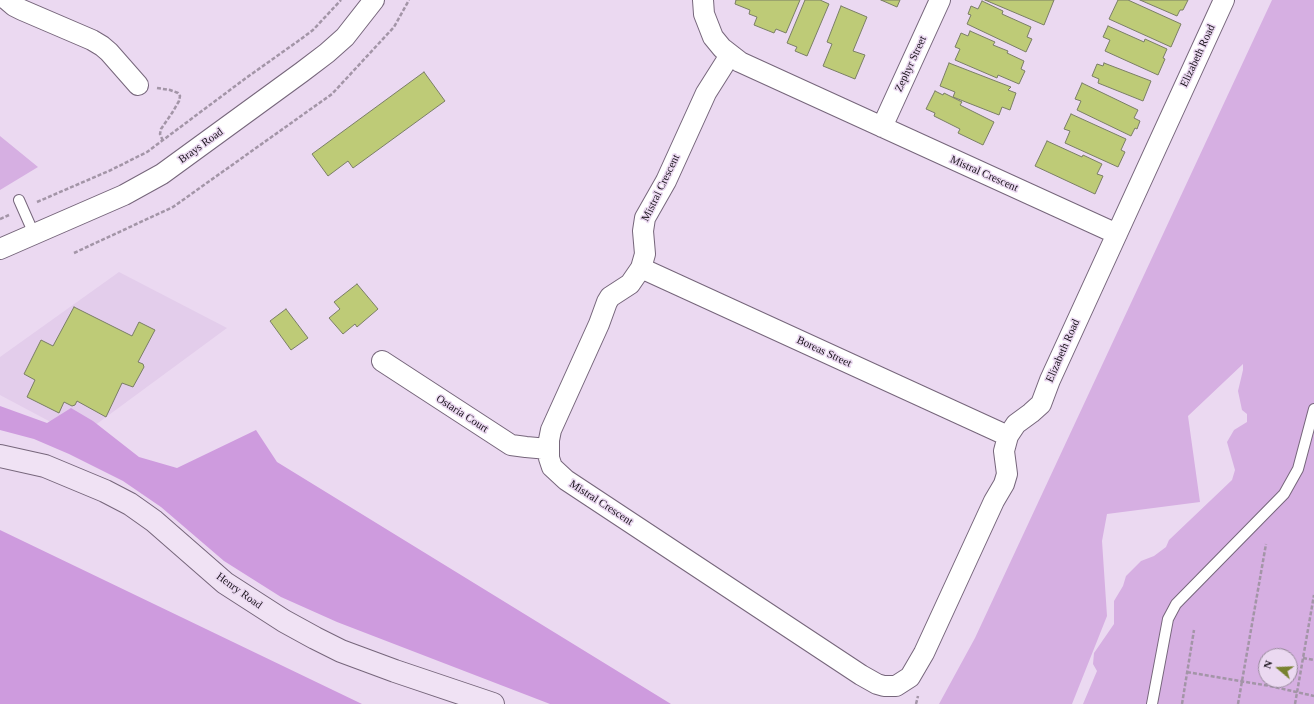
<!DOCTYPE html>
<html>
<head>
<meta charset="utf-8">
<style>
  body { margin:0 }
  #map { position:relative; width:1314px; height:704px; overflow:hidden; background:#ebd9f1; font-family:Georgia,serif }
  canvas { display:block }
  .north { position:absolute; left:1258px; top:648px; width:40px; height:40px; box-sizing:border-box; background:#ebd9f1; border:1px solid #97899b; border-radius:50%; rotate:289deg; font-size:11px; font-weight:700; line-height:16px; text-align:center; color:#18121a }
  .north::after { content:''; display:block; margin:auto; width:14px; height:18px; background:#78822f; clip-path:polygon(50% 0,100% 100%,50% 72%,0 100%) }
</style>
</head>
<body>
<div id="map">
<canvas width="1314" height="704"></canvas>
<div class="north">N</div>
</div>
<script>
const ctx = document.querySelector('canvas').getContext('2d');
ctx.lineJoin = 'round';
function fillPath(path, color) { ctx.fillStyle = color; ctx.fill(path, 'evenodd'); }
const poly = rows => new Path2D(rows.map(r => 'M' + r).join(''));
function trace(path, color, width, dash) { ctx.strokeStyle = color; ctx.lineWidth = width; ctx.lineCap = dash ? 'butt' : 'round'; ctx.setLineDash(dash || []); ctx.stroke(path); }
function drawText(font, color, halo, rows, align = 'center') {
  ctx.font = font + ' Georgia,serif'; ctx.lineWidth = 3; ctx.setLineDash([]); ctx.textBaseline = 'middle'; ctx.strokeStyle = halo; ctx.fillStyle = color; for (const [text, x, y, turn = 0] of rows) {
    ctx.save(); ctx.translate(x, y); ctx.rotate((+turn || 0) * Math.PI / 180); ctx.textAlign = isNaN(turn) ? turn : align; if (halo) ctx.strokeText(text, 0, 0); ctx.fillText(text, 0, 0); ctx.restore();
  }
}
const built = poly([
  [119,272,227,328,79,437,0,395,0,357]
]);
const green = poly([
  [1272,0,1314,0,1314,704,1083,704,1097,671,1093,664,1094,653,1114,624,1114,601,1123,586,1126,576,1141,561,1154,556,1166,547,1169,540,1232,480,1235,470,1227,442,1234,430,1247,422,1247,414,1242,410,1238,391,1243,370,1243,364,1188,416,1200,502,1107,514,1102,541,1107,616,1072,704,939,704,975,638],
  [1266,656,1290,656,1290,680,1266,680],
  [0,136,38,167,0,190]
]);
const forest = poly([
  [0,406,47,423,71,408,93,421,139,457,177,468,256,430,277,462,671,704,550,704,337,622,281,597,224,561,161,507,123,481,69,454,34,439,0,430],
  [0,530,362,704,0,704]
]);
const building = poly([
  [736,0,800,0,786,33,776,29,774,33,754,25,757,17,749,14,750,10,735,4,736,0],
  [805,0,820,0,829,4,807,56,795,51,797,47,787,43,805,0],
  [881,0,900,0,897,7,881,0],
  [985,0,1054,0,1044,25,985,0],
  [1118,0,1128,0,1181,24,1171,47,1109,19,1118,0],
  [1140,0,1188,0,1183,10,1180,10,1177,16,1140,0],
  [982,1,1003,11,1002,14,1031,27,1027,37,1032,39,1026,52,967,24,971,15,968,14,971,6,978,9,982,1],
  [841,6,867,17,853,51,865,55,855,79,823,66,832,44,827,42,841,6],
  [1108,26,1144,42,1145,39,1167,49,1163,58,1165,59,1158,75,1105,51,1110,40,1103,37,1108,26],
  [970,31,995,42,993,45,1008,51,1007,53,1024,61,1021,69,1025,71,1019,84,998,75,997,78,955,60,960,49,955,47,961,33,968,36,970,31],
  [949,63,1011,87,1008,90,1016,93,1010,110,1002,107,999,115,953,97,955,92,940,86,949,63],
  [1104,63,1151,81,1143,101,1098,83,1099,79,1092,76,1097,64,1103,66,1104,63],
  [424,72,445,101,353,168,348,161,328,176,312,154,424,72],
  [1082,83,1138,110,1134,118,1140,121,1137,129,1135,128,1131,136,1077,110,1081,101,1075,99,1082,83],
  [935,91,943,95,944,93,962,102,960,105,994,122,983,145,958,133,960,129,934,116,935,113,926,109,935,91],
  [1071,114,1126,139,1121,150,1125,152,1118,167,1065,143,1070,131,1064,129,1071,114],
  [1047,141,1082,157,1083,155,1102,164,1097,174,1103,176,1095,194,1035,166,1047,141],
  [357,284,378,309,357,327,355,324,343,334,329,318,340,309,334,302,357,284],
  [74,307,132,336,139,322,155,330,138,362,143,364,144,367,133,387,122,383,106,417,77,401,75,405,72,406,64,402,59,413,27,397,35,380,24,374,41,340,53,346,74,307],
  [286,309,308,338,291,350,270,321,286,309]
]);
const path = poly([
  [157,88,170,90,178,93,180,96,179,101,172,113,161,129,160,134,163,141],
  [37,202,111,170,147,152,246,78,301,39,313,30,341,0],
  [0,219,9,215],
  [74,253,173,207,332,94,394,27,409,0],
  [1303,658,1314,660],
  [1187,672,1270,686,1314,696],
  [916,704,918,696],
  [1182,704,1194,630],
  [1238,704,1266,544],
  [1295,704,1314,595]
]);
const service = poly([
  [19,200,34,234],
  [1152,704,1168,619,1176,604,1284,494,1298,469,1314,409]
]);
const minor = poly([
  [7,0,14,6,22,10,92,40,102,46,109,52,138,85],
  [703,0,704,14,713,37,722,48,740,62,1117,234],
  [730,55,706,93,666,181,645,218,643,231,645,254,641,268,630,284,610,297,607,302,599,324,551,430,549,440,549,458,552,467,566,480,861,675,877,684,884,686,896,686,910,677,924,653,994,501,1004,484,1007,474,1004,451,1008,436,1016,424,1031,413,1041,404,1050,380,1224,0],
  [882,127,940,0],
  [0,249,124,195,162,174,302,72,327,53,345,37,374,0],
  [641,268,1008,436],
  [382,361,511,445,526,447,548,449]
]);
const secondary = poly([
  [0,456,45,466,105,491,130,504,154,521,225,583,284,621,315,638,341,651,395,671,493,704]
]);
const streetNames = [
  ["Elizabeth Road",1198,56,-65],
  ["Zephyr Street",911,64,-65],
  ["Brays Road",201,146,-36],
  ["Mistral Crescent",984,174,24],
  ["Mistral Crescent",661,188,-64],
  ["Elizabeth Road",1063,351,-66],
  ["Boreas Street",824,352,25],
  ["Ostaria Court",462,414,33],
  ["Mistral Crescent",601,503,33],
  ["Henry Road",239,591,36]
];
fillPath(built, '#e3cdeb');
fillPath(green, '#d6afe2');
fillPath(forest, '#ce9bde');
fillPath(building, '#becb77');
trace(building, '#7a7e65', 1);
trace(service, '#76667b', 12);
trace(minor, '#76667b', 22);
trace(secondary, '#76667b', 24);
trace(path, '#a395a7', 2.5, [4, 2]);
trace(service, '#fff', 10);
trace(minor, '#fff', 20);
trace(secondary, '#f0e2f4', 22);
drawText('11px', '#18121a', '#ebd9f1', streetNames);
</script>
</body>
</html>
